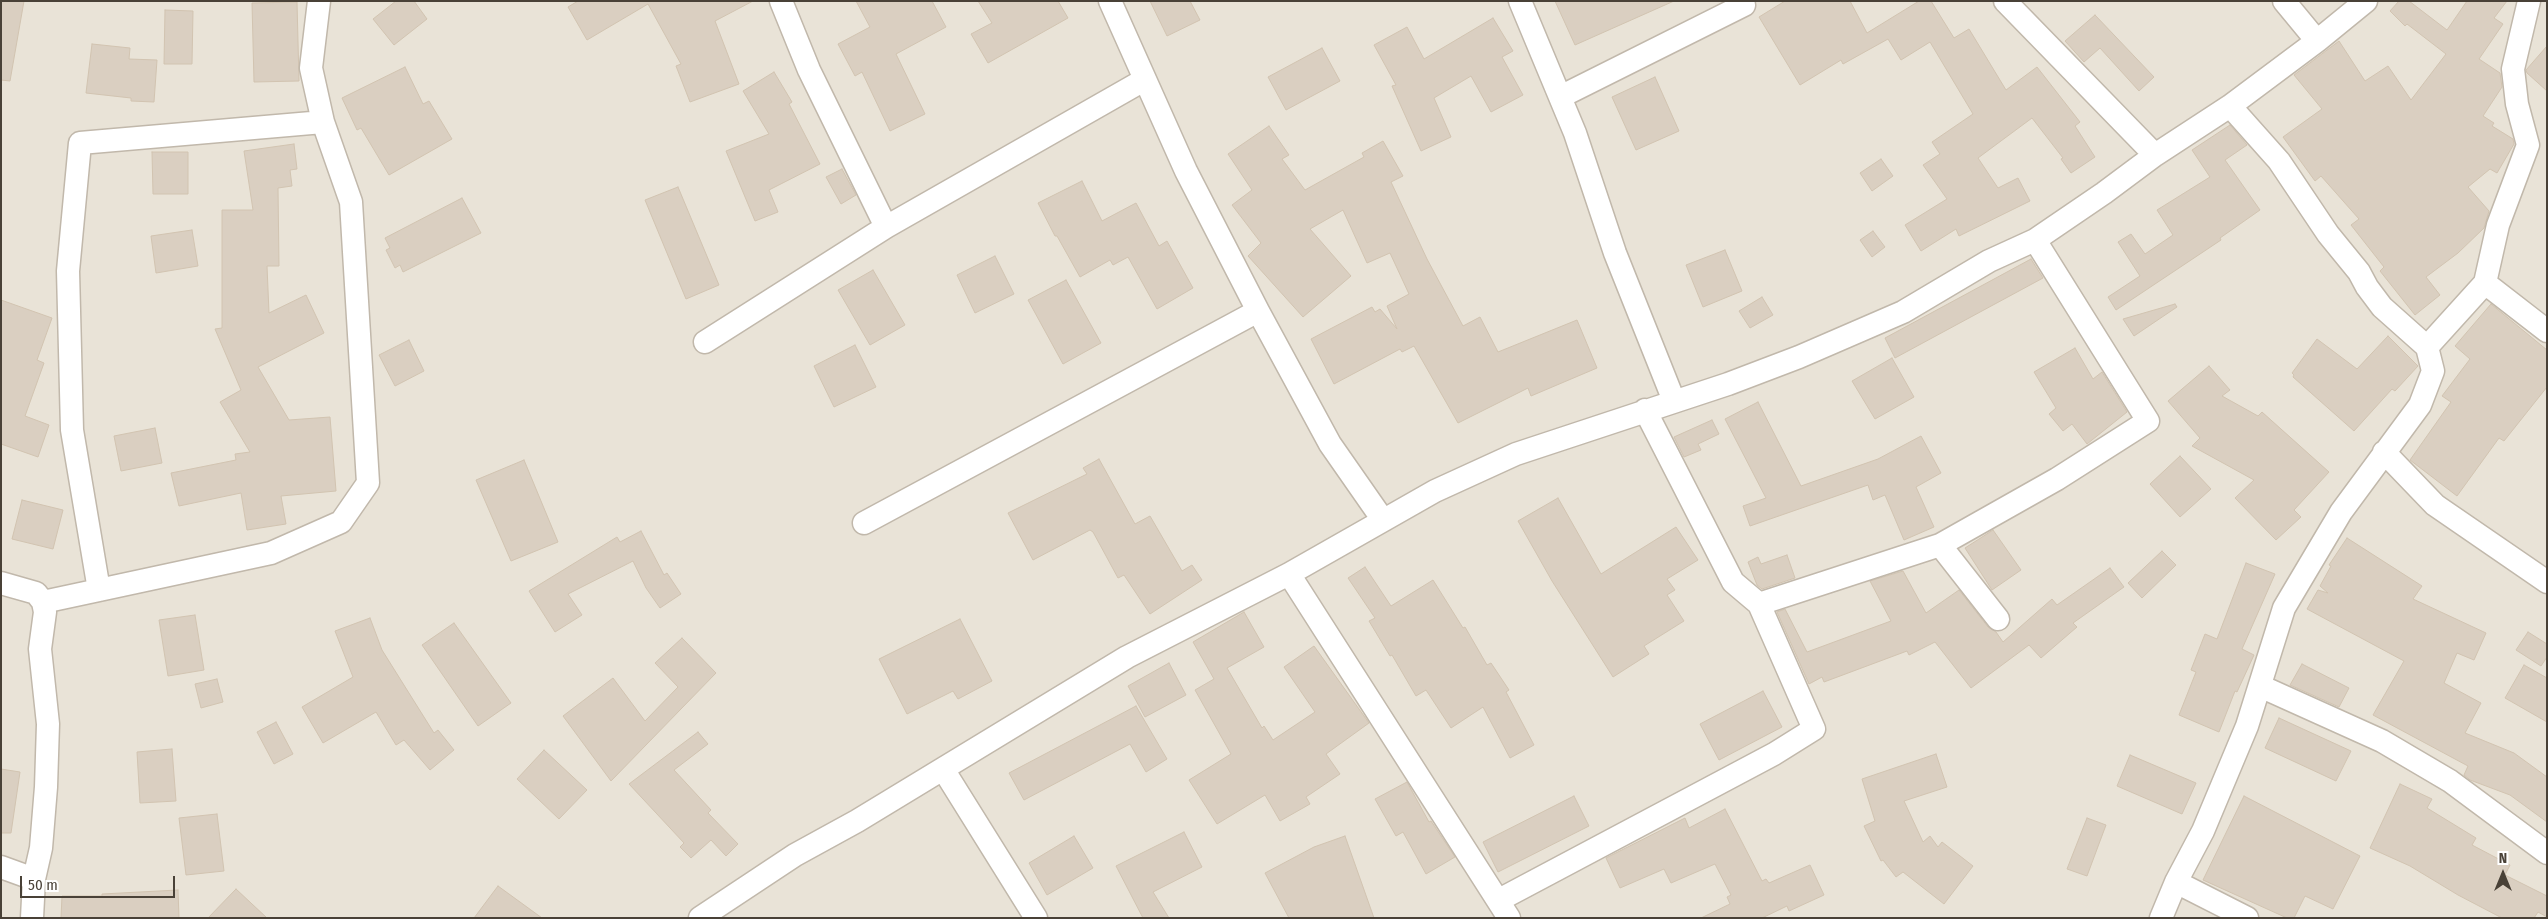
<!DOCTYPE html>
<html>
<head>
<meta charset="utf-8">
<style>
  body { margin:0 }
  #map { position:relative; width:2548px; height:919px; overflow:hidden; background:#f5f1e9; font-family:"Fira Sans Condensed",sans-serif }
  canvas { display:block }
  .frame { position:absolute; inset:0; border:2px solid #494137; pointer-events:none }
  .north { position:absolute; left:2478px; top:849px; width:50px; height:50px; -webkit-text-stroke:4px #fff; paint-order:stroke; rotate:0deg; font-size:14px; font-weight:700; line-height:20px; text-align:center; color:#494137 }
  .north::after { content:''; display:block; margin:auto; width:18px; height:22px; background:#494137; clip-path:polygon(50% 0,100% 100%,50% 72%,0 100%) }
  .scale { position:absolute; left:20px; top:876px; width:155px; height:22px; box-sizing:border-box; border:2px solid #494137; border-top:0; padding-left:6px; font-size:15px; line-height:18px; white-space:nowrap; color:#494137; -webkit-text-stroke:4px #fff; paint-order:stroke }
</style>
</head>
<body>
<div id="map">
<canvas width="2548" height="919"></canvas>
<div class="frame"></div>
<div class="north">N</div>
<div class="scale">50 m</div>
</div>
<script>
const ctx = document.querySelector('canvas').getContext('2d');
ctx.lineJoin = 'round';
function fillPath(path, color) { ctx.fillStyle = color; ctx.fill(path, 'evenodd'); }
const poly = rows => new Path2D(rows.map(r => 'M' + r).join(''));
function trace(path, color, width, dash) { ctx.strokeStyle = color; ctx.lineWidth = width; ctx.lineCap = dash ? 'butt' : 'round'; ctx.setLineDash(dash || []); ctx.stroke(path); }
const residential = poly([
  [1,1,2547,1,2547,918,1,918]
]);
const building = poly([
  [1,1,24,1,10,81,1,80,1,1],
  [396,1,414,1,427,19,394,45,373,19,396,1],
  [578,1,753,1,715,21,739,84,690,102,676,66,681,64,648,4,587,40,568,7,578,1],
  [856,1,932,1,946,27,896,54,925,114,890,131,862,72,855,76,838,44,870,27,856,1],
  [978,1,1058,1,1068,18,988,63,971,34,992,23,978,1],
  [1150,1,1190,1,1200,20,1167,36,1150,1],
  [1555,1,1674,1,1575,45,1555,1],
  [1785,1,1850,1,1867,33,1919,1,1931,1,1954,38,1969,29,2006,90,2037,67,2080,122,2075,126,2095,157,2071,173,2061,159,2063,158,2032,118,1978,158,1998,188,2018,178,2030,201,1959,236,1956,229,1921,251,1905,225,1947,199,1923,165,1940,154,1932,142,1973,114,1930,42,1901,60,1888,39,1843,64,1841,60,1800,85,1759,17,1785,1],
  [2399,1,2409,1,2447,30,2467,1,2507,1,2494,18,2503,24,2479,59,2500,73,2502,87,2483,116,2494,123,2492,126,2513,139,2514,144,2497,173,2490,169,2468,187,2489,211,2484,228,2458,253,2426,277,2440,295,2415,315,2380,271,2384,267,2351,225,2359,219,2321,176,2315,181,2283,137,2322,109,2294,75,2339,41,2365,81,2388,66,2411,100,2446,54,2407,24,2405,26,2390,11,2399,1],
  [297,2,299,81,254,82,252,3,297,2],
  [165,10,193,11,192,64,164,64,165,10],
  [2095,15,2154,77,2139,91,2100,48,2084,62,2065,41,2095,15],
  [1493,18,1513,51,1502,57,1523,95,1491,112,1471,76,1434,98,1451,137,1421,151,1392,86,1396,85,1374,45,1407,27,1424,59,1493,18],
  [92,44,130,48,129,59,157,60,154,102,131,101,131,98,86,93,92,44],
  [2547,46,2547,91,2527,73,2526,70,2547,46],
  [1322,48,1340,81,1286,110,1268,77,1322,48],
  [405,67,423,104,429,101,452,139,389,175,361,128,357,130,342,98,405,67],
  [774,72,792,102,789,104,820,164,769,190,778,212,755,221,726,151,769,134,743,91,774,72],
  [1655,77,1679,131,1636,150,1612,97,1655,77],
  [2230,125,2247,145,2225,160,2260,210,2220,238,2221,240,2116,310,2108,297,2140,276,2118,242,2131,234,2145,254,2173,235,2157,210,2210,177,2192,150,2230,125],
  [1269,126,1289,155,1282,159,1305,190,1364,157,1362,153,1383,141,1403,176,1391,182,1427,259,1463,326,1480,317,1498,352,1577,320,1597,368,1531,396,1528,388,1458,423,1414,346,1402,352,1400,349,1334,384,1311,339,1372,307,1375,312,1380,309,1397,329,1387,306,1409,294,1390,253,1367,263,1343,210,1310,229,1351,276,1303,317,1248,256,1261,243,1232,205,1252,190,1228,154,1269,126],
  [294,144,297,169,290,170,292,186,278,188,279,266,267,266,269,313,306,295,324,333,258,367,289,420,330,417,336,491,281,496,286,524,247,530,241,493,179,506,171,473,236,460,235,454,250,452,220,402,241,390,215,329,222,328,222,210,253,210,244,151,294,144],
  [152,152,188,152,188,194,153,194,152,152],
  [1881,159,1893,176,1872,191,1860,173,1881,159],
  [842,169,856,195,841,204,826,177,842,169],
  [1082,181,1102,221,1136,203,1159,246,1167,241,1193,288,1157,309,1128,257,1113,265,1110,260,1080,277,1057,236,1055,236,1038,203,1082,181],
  [678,187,719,285,686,299,645,200,678,187],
  [462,198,481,233,403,272,400,265,395,268,386,250,390,248,385,238,462,198],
  [192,230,198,266,156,273,151,236,192,230],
  [1873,231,1885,247,1872,257,1860,240,1873,231],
  [1725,250,1742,291,1703,307,1686,265,1725,250],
  [995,256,1014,294,975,313,957,275,995,256],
  [2031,259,2043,278,1895,358,1885,338,2031,259],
  [873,270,905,325,870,345,838,290,873,270],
  [1066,280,1101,343,1063,364,1028,300,1066,280],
  [1762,297,1773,315,1750,328,1739,311,1762,297],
  [1,300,52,318,37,360,44,363,25,416,49,425,38,457,1,444,1,300],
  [2175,304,2177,307,2134,336,2123,319,2175,304],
  [2491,304,2547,350,2547,387,2504,441,2499,438,2457,496,2410,460,2451,402,2442,396,2470,359,2455,346,2491,304],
  [2388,336,2418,366,2395,391,2392,389,2354,431,2293,377,2294,375,2292,373,2317,339,2357,369,2388,336],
  [409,340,424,371,395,386,379,355,409,340],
  [855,345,876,387,834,407,814,366,855,345],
  [2075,348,2093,379,2102,372,2127,412,2087,444,2072,424,2063,431,2049,414,2056,408,2034,372,2075,348],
  [1892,358,1914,397,1875,419,1852,381,1892,358],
  [2209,366,2230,390,2222,396,2258,416,2262,412,2329,472,2294,510,2301,517,2276,540,2235,498,2254,480,2192,446,2200,438,2168,401,2209,366],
  [1758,402,1801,486,1878,459,1921,436,1941,473,1916,487,1934,527,1904,540,1885,495,1873,500,1868,485,1750,526,1743,506,1766,498,1725,419,1758,402],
  [1712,420,1719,434,1698,444,1701,450,1684,457,1674,437,1712,420],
  [155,428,162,463,121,471,114,436,155,428],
  [2180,456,2211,489,2180,517,2150,484,2180,456],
  [1099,459,1135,524,1150,516,1182,571,1192,565,1202,580,1150,614,1124,575,1118,578,1093,532,1090,530,1033,560,1008,513,1087,474,1083,468,1099,459],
  [524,460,558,542,511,561,476,480,524,460],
  [1558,498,1601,574,1676,527,1698,560,1667,579,1675,590,1667,595,1684,621,1644,646,1649,654,1613,677,1552,581,1518,521,1558,498],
  [22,500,63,510,53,549,12,539,22,500],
  [1993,530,2021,570,1992,590,1965,548,1993,530],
  [641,531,664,575,667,573,681,594,660,608,646,588,633,561,568,594,582,615,555,632,529,591,617,537,620,542,641,531],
  [2347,538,2422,586,2413,599,2486,633,2474,660,2457,653,2444,683,2481,703,2465,733,2514,753,2547,777,2547,822,2510,795,2470,780,2464,775,2468,766,2373,715,2404,661,2307,609,2318,590,2328,593,2320,586,2331,566,2329,565,2347,538],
  [2162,551,2176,565,2142,598,2128,583,2162,551],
  [1787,555,1795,578,1762,589,1757,585,1748,562,1758,557,1761,564,1787,555],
  [2246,563,2275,574,2242,649,2254,655,2237,692,2235,691,2219,732,2179,715,2196,672,2191,670,2205,634,2217,639,2246,563],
  [1365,567,1391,606,1433,580,1463,628,1465,627,1487,665,1491,663,1509,690,1506,692,1534,745,1510,758,1483,707,1451,728,1426,690,1416,696,1392,655,1390,656,1369,621,1375,618,1348,578,1365,567],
  [2110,568,2124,587,2073,623,2077,627,2041,658,2029,645,1971,688,1935,642,1909,655,1907,651,1824,682,1822,677,1809,684,1777,612,1785,609,1807,652,1891,621,1870,581,1903,571,1926,613,1959,590,1988,627,1996,632,2003,642,2052,599,2057,605,2110,568],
  [1244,612,1264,647,1227,668,1262,728,1264,726,1273,740,1315,712,1284,667,1314,646,1369,723,1326,754,1340,774,1306,797,1310,804,1280,821,1265,795,1217,824,1189,780,1231,754,1195,690,1214,679,1193,642,1244,612],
  [195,615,204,670,168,676,159,620,195,615],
  [370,618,382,650,434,733,438,730,454,750,430,770,404,740,396,745,376,712,323,743,302,707,353,677,335,631,370,618],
  [960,619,992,681,958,699,953,691,907,714,879,659,960,619],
  [454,623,511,703,478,726,422,645,454,623],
  [2528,632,2547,644,2547,657,2541,666,2516,650,2528,632],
  [682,638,716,673,611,781,563,716,613,678,645,721,678,687,655,663,682,638],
  [1169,663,1186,695,1145,717,1128,686,1169,663],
  [2302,664,2349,688,2339,707,2290,685,2302,664],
  [2524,665,2547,678,2547,722,2505,698,2524,665],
  [217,679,223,702,201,708,195,684,217,679],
  [1763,691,1782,727,1719,760,1700,724,1763,691],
  [1136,706,1167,759,1146,772,1130,744,1024,800,1009,773,1136,706],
  [2279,718,2351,751,2336,781,2265,748,2279,718],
  [276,722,293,754,274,764,257,732,276,722],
  [698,732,708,744,674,770,711,810,708,813,738,844,726,856,711,840,691,858,680,847,684,843,629,784,698,732],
  [172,749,176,801,140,803,137,752,172,749],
  [544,750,587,790,559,819,517,779,544,750],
  [1936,754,1947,787,1904,801,1923,842,1930,836,1938,847,1942,842,1973,866,1944,904,1903,872,1896,877,1883,860,1881,861,1864,826,1875,821,1862,779,1936,754],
  [2130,755,2196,783,2182,814,2117,786,2130,755],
  [1,769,20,772,11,833,1,833,1,769],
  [1407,782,1429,822,1431,821,1455,857,1426,874,1403,832,1396,836,1375,799,1407,782],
  [2400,784,2432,799,2427,808,2476,838,2472,845,2510,865,2505,875,2547,896,2547,917,2538,912,2534,918,2502,918,2458,895,2410,866,2370,848,2400,784],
  [1574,796,1589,826,1498,872,1483,842,1574,796],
  [2244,796,2360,856,2333,909,2305,896,2294,918,2287,918,2203,880,2244,796],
  [1725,809,1762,881,1766,879,1769,883,1810,865,1824,895,1789,911,1787,906,1762,918,1701,918,1730,904,1727,897,1731,895,1715,864,1671,883,1664,869,1620,888,1606,858,1685,818,1689,828,1725,809],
  [217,814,224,871,186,875,179,818,217,814],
  [2087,818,2106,825,2087,876,2067,869,2087,818],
  [1184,832,1202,867,1153,892,1169,918,1143,918,1116,866,1184,832],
  [1074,836,1093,868,1047,895,1029,863,1074,836],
  [1345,836,1374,918,1289,918,1265,873,1314,847,1345,836],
  [498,886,542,918,474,918,498,886],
  [236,889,267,918,208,918,236,889],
  [178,890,179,918,61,918,62,896,102,896,102,894,178,890]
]);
const minor = poly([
  [319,1,311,68,323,122],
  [781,1,809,70,886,227,1144,80],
  [1110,1,1186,171,1258,311,1330,444,1383,520],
  [1520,1,1575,133,1615,253,1674,401],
  [2005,1,2155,155],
  [2284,1,2317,41],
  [1560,97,1744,5],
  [2485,283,2547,331],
  [705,342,886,227],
  [2427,347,2485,283,2498,225,2528,145,2517,104,2513,69,2529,1],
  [1645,410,1733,582,1759,604,1940,545,1998,619],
  [2384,452,2435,505,2547,582],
  [864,523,1258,311],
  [1940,545,2057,479,2148,421,2035,240],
  [1289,574,1509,918],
  [1,583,36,593,43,602,45,612,40,649,48,724,46,787,41,848,34,879,32,918],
  [43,602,99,590,271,553,341,522,368,483,351,202,323,122,80,143,68,271,72,430,99,590],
  [2260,686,2382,741,2450,781,2547,853],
  [943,769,1036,918],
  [1,867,34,879],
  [2176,882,2247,918],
  [1499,900,1774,754,1814,729,1759,604],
  [700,918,795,855,857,821,1127,657,1289,574,1435,491,1516,454,1728,384,1799,357,1903,312,1989,261,2035,240,2104,193,2155,155,2230,106,2317,41,2366,1],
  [2161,918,2176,882,2203,831,2247,726,2284,608,2341,512,2420,405,2433,371,2427,347,2382,307,2367,287,2359,272,2328,234,2279,161,2230,106]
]);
fillPath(residential, '#e9e3d7');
fillPath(building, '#dacfc1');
trace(building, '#d2c4b1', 1);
trace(minor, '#c1b8ab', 25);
trace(minor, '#fff', 22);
</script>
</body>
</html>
